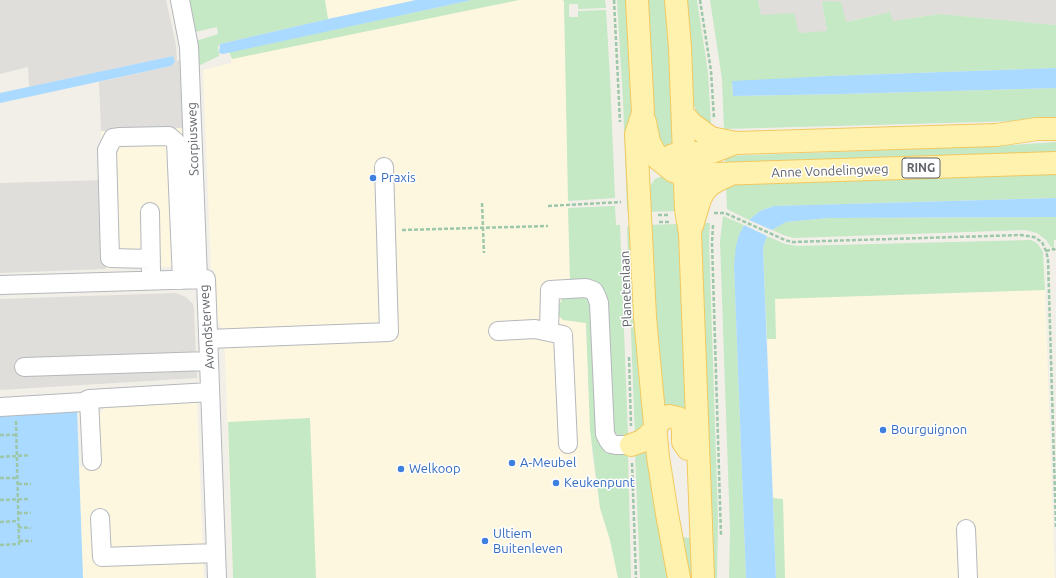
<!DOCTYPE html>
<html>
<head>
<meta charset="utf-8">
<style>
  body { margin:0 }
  canvas { display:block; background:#f1efe8 }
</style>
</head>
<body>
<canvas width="1056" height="578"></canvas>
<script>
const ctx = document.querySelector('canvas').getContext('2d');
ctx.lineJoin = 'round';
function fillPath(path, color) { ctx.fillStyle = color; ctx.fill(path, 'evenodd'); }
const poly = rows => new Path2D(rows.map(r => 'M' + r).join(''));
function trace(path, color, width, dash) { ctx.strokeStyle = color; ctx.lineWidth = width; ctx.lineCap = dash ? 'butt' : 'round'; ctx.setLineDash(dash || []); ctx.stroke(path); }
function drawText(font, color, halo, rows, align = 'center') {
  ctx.font = font + ' Ubuntu,sans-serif'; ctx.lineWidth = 3; ctx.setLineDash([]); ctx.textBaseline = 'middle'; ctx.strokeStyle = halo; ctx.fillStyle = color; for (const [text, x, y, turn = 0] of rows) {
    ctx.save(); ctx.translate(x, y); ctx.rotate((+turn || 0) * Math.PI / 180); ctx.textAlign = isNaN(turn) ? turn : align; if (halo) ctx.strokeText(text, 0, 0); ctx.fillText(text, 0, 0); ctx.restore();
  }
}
const commercial = poly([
  [325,0,416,0,328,19],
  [472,0,562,0,564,1,572,320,586,323,592,453,600,508,610,540,618,578,233,578,224,329,220,326,216,318,214,270,211,270,203,70,232,63,229,52],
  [183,128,188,266,106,269,101,131],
  [1044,260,1055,578,776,578,765,270],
  [197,401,204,578,83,578,78,467,99,465,97,416,105,407]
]);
const industrial = poly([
  [0,0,166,0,176,45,177,61,180,60,183,128,101,131,99,82,171,66,175,62,173,56,29,87,28,67,0,74],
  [758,0,1056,0,1056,25,939,14,893,21,890,12,845,22,822,3,827,32,799,33,761,15],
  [103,180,106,269,0,273,0,183],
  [176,293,186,297,193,304,194,309,197,378,0,390,0,299]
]);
const green = poly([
  [188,0,325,0,328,19,220,44,218,47,219,56,198,66,199,56,196,41,218,34,217,27,195,32],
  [472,0,519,0,232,59,229,52],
  [562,0,605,0,606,8,578,9,578,4,569,4,569,17,578,17,578,11,606,10,610,78,615,198,568,201,564,1],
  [617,0,626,0,633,109,629,212,627,210,623,101],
  [648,0,668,0,675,145,666,148,663,147,655,130],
  [686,0,697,0,708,72,711,125,701,120,696,111,693,102],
  [710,0,758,0,761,15,794,13,799,33,827,31,822,2,827,1,841,2,846,22,890,12,893,21,939,14,1056,25,1056,68,830,76,732,82,733,96,843,94,1056,88,1056,120,724,129,722,79],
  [1056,142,1056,154,725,166,725,156,997,146],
  [1056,172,1056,198,774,206,760,211,749,220,727,209,726,184],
  [660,177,669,179,676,189,679,211,644,212,646,196,650,186,655,179],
  [615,206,616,225,620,225,628,436,621,437,615,433,611,426,606,293,604,289,598,282,594,281,570,282,568,208],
  [723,216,744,225,739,235,734,266,746,578,729,578,730,530,720,241],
  [1056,217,1056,240,1054,240,1054,248,1051,247,1046,240,1037,233,1025,230,794,238,786,236,772,230,786,222,828,218],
  [701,223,710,223,709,240,718,519,717,578,710,578,708,433],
  [680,224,686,412,658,411,644,225],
  [636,225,649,425,635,436,627,229,628,226],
  [767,236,785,244,797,246,1031,240,1038,244,1043,252,1045,290,775,299,776,339,767,339,763,248],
  [585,297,591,302,598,440,600,445,606,451,628,453,631,578,618,578,610,540,600,508,590,430,586,323,563,320,557,314,558,306,563,298],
  [310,418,316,578,233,578,228,422],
  [635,452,642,452,647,453,675,578,640,578],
  [773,498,783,499,785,578,776,578],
  [680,537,691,538,699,578,684,578]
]);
const water = poly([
  [416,0,472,0,223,54,219,53,220,44,328,19],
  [173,56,175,62,171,66,0,103,0,93],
  [1056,68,1056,88,843,94,733,96,732,81,830,76],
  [1056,198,1056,217,828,218,786,222,772,230,767,236,763,248,776,578,746,578,734,266,736,246,739,235,744,225,749,220,760,211,774,206],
  [77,410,83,578,0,578,0,415]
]);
const pier = poly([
  [747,219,749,220,774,231,769,237,742,224]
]);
const path = poly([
  [614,0,620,122],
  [700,0,711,71,714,118],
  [482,203,484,253],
  [548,206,621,202],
  [714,213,725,213,785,240,792,242,1021,235,1034,237,1042,242,1046,251,1048,259,1056,528],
  [658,215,669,215],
  [659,222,670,222],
  [713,225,712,243,721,536],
  [402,230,548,226],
  [1046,251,1054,249,1056,251],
  [629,357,631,426],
  [0,435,16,435],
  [0,457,30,455],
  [632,463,636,578],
  [0,478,17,478],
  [18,484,31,484],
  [0,500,30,499],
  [18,513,31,513],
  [0,522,18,521],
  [18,527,31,528],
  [19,541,32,541],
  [0,545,19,544,16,421]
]);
const minor = poly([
  [180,0,189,47,198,279],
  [150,212,151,271],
  [151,259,110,258,107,150,113,138,120,137,169,136,176,142,182,280],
  [0,285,206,279,217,578],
  [498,331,535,329,563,335,568,444],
  [549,332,550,290,586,288,594,291,596,295,599,303,605,434,608,440,611,444,616,445,631,445],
  [208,339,389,332,384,167],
  [24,367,209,361],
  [0,407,83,402,89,399],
  [92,461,89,399,210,392],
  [100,518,102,557,216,553],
  [966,529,968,578]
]);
const major = poly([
  [637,0,643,113,636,134,645,317,658,457,667,514,679,578],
  [676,0,680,47,686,210,690,233,703,578],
  [683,114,692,124,711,138,736,143,996,135,1037,129,1056,129],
  [645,122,649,142,658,159,673,171,685,175,1056,163],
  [671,156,677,154,712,152,735,143],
  [692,226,700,199,705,190,710,185,718,180,729,175],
  [631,445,642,441,648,436,655,429,661,420,669,416,678,418,681,420,683,430,683,442,688,449]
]);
const markers = [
  [373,178,4,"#3f7fe0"],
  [883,430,4,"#3f7fe0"],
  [512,463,4,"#3f7fe0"],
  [401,469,4,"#3f7fe0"],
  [556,483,4,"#3f7fe0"],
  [485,541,4,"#3f7fe0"]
];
const shields = [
  [921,168,38]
];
const shieldNames = [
  ["RING",921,168]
];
const streetNames = [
  ["Scorpiusweg",193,139,-92],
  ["Anne Vondelingweg",830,171,-2],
  ["Planetenlaan",626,289,-92],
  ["Avondsterweg",207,327,-94]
];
const shopNames = [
  ["Praxis",381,178],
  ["Bourguignon",891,430],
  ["A-Meubel",520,463],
  ["Welkoop",409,469],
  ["Keukenpunt",564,483],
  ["Ultiem",493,534],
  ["Buitenleven",493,549]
];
fillPath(commercial, '#fef7e0');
fillPath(industrial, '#e0deda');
fillPath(green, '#c5e8c5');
fillPath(water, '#aadaff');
fillPath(pier, '#f1efe8');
trace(minor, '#b5b8bc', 20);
trace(major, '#f2c960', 24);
trace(path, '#9cc7a9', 2.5, [4, 2]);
trace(minor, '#fff', 18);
trace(major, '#fff2af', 22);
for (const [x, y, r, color] of markers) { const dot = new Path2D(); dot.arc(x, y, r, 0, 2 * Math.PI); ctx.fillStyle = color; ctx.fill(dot); trace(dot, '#fff', 1.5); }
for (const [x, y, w] of shields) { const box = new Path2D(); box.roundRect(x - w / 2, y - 10, w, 20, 3); ctx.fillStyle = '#fff'; ctx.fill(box); trace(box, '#5f6368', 1); }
drawText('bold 12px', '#5f6368', null, shieldNames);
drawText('13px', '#5f6368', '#fff', streetNames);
drawText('13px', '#366cbe', '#fff', shopNames, 'left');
</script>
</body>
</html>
